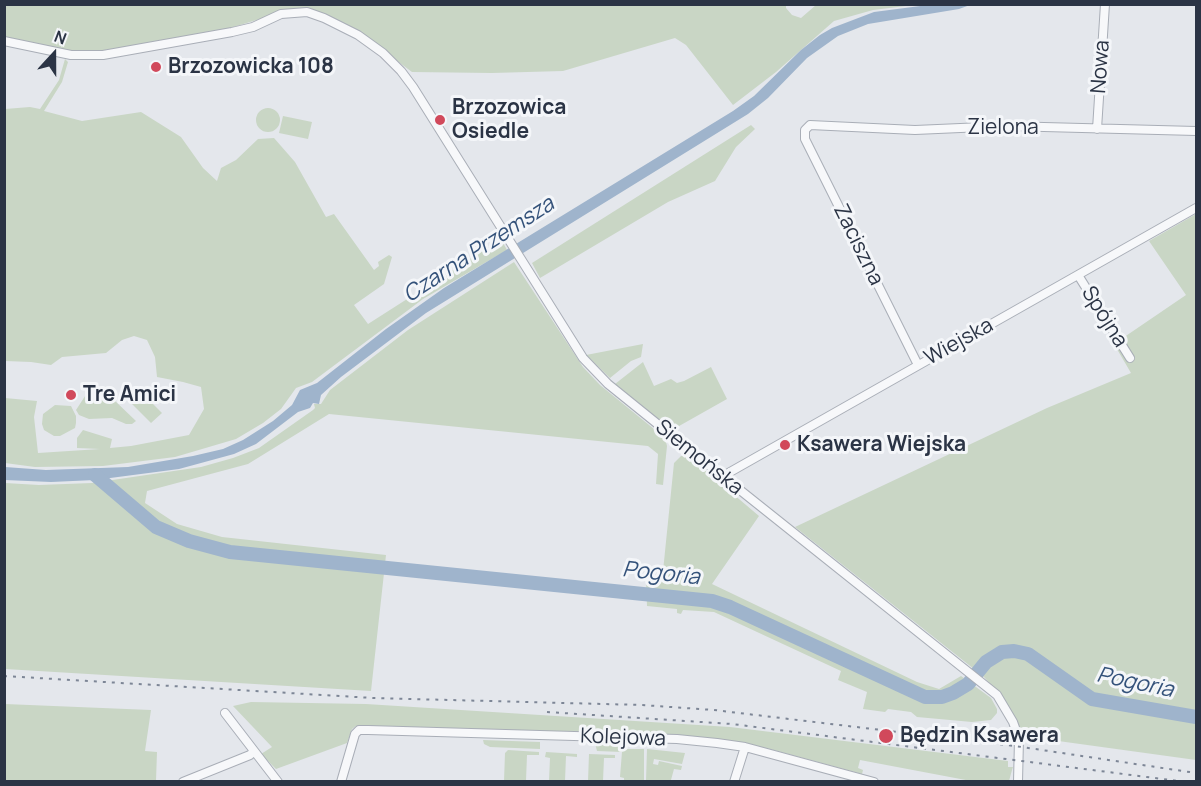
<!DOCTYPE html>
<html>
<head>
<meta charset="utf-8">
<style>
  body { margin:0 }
  #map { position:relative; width:1201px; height:786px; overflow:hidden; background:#e4e7ec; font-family:Manrope,sans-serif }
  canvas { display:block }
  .frame { position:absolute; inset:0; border:6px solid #2b3445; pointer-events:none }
  .north { position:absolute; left:24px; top:24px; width:60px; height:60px; -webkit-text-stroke:4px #f4f6f9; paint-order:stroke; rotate:21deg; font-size:16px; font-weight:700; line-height:24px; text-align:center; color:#2b3445 }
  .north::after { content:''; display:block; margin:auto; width:21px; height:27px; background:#2b3445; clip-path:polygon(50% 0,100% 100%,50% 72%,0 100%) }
</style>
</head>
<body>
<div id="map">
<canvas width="1201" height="786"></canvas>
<div class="frame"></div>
<div class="north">N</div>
</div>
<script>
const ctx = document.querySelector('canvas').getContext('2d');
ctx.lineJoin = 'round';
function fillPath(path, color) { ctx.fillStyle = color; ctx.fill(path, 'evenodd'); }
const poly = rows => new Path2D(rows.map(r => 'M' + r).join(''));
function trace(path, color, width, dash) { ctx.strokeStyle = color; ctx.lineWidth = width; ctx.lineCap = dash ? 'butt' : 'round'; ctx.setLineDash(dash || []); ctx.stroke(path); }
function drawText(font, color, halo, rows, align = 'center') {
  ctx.font = font + ' Manrope,sans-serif'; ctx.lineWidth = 6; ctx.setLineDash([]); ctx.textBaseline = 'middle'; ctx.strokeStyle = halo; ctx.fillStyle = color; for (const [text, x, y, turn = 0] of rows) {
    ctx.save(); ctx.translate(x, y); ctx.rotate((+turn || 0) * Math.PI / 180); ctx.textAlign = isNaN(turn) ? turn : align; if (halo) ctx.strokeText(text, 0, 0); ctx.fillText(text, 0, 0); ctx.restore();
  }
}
const green = poly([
  [5,4,786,4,786,8,792,15,801,18,816,5,914,5,873,10,834,21,776,72,733,105,686,45,675,38,563,71,492,73,412,72,360,33,309,9,293,9,230,28,132,46,84,53,71,52,5,37],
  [65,59,68,62,62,82,44,111,82,121,141,112,181,137,203,168,217,181,221,168,236,160,258,139,274,138,295,162,326,217,334,214,374,270,379,266,378,262,389,255,392,257,384,284,354,305,368,324,501,239,507,250,423,299,312,382,296,388,281,409,263,423,236,439,175,457,103,466,35,467,5,463,5,398,37,401,34,417,38,453,100,449,77,448,77,438,83,430,112,439,110,448,131,446,189,435,204,409,201,387,183,382,157,377,155,357,147,340,134,336,122,340,106,353,62,357,51,365,31,362,5,361,5,109,30,107,40,109,59,80],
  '256 120a12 12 0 1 1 24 0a12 12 0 1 1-24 0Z',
  [283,116,312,122,308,139,279,133],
  [751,125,755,129,736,147,715,181,668,202,540,278,532,263],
  [1196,214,1196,760,1022,736,999,694,984,677,795,527,1047,408,1131,373,1114,344,1186,295,1149,241],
  [514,262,583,367,600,385,665,438,667,446,663,485,656,484,658,454,648,446,329,414,248,464,147,491,145,503,177,524,222,537,386,555,371,691,5,669,5,483,39,485,92,483,201,467,233,458,259,448,313,410,315,408,314,404,321,404,330,390,408,330],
  [643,344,641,357,631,361,610,378,586,355],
  [643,362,654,386,671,379,677,383,684,381,711,367,727,399,672,430,615,384],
  [89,390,97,390,113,399,136,421,132,424,126,424,112,418,89,419,79,415,76,410],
  [142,393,162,413,151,423,131,403],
  [55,405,71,406,76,416,76,423,75,428,60,436,54,436,44,430,42,424,43,414],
  [687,455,759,516,712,584,917,682,939,689,961,676,991,698,997,709,997,713,991,720,972,722,917,717,911,712,888,709,885,712,863,709,867,692,838,680,841,671,714,612,683,610,681,614,677,613,677,609,647,606,646,580,662,581,674,463,681,456],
  [251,702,366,704,730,727,1008,761,1008,767,1013,767,1012,770,1009,781,971,781,860,760,858,768,863,770,862,774,766,748,724,740,647,735,356,726,352,729,347,743,276,769,261,754,272,747,233,706],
  [5,704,151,710,145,751,157,752,156,781,5,781],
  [483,740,540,742,540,749,490,747,484,744],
  [595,743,616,744,622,749,644,749,644,781,624,781,624,778,620,777,622,752,597,751],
  [647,749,685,753,682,764,654,759,653,764,658,765,659,761,682,766,681,770,674,769,671,780,675,781,646,781],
  [508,750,539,752,539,755,527,755,526,781,504,781,505,753],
  [546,752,577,754,577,757,566,756,565,781,549,781,550,758,545,757],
  [589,754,615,755,615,758,604,758,603,781,588,781]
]);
const water = poly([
  [928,5,970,5,959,9,868,24,838,36,807,58,768,98,748,114,426,313,341,377,321,395,319,404,313,403,310,408,298,412,256,444,234,454,179,469,95,480,51,482,5,480,5,467,46,470,128,467,193,456,223,449,243,440,273,421,292,405,300,390,317,383,386,329,444,288,733,111,754,96,801,50,820,35,832,28,874,12]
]);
const river = poly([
  [95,475,156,527,189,541,230,552,712,601,730,607,925,697,942,697,953,693,968,684,986,662,1002,652,1014,651,1028,654,1092,699,1196,717]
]);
const minor = poly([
  [4,41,71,55,103,55,232,32,253,27,281,14,307,12,324,18,358,35,383,53,401,71,413,87,583,358,608,384,681,443,997,695,1013,722,1019,739,1018,782],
  [1097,129,1105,4],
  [1078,275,1130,358],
  [918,365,805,139,805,130,810,125,915,130,1006,126,1196,131],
  [723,476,1196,208],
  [225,713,278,782],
  [183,782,250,755,253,752],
  [341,782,355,734,359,730,368,730,677,739,717,743,745,747,874,782],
  [734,782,745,747]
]);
const rail = poly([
  [4,676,373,698,642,705,714,710,1015,746,1196,773],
  [547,712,732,724,1186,782]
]);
const markers = [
  [156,67,6,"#d1495b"],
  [440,120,6,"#d1495b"],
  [71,395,6,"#d1495b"],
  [785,445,6,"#d1495b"],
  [886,736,8,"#d1495b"]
];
const poiNames = [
  ["Brzozowicka 108",168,67],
  ["Brzozowica",452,108],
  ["Osiedle",452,132],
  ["Tre Amici",83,395],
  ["Ksawera Wiejska",797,445],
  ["Będzin Ksawera",900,736]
];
const streetNames = [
  ["Nowa",1101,67,-86],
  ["Zielona",1003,128],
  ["Zaciszna",858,245,64],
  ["Spójna",1104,317,58],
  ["Wiejska",959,342,-29],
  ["Siemońska",699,458,39],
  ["Kolejowa",623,738,2]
];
const waterNames = [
  ["Czarna Przemsza",479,250,-33],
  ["Pogoria",661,574,6],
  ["Pogoria",1135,683,12]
];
fillPath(green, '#c9d6c5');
fillPath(water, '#9fb4cc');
trace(river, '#9fb4cc', 14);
trace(minor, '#a9aeb7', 10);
trace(minor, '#f7f8fa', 8);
trace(rail, '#7d8696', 2, [3, 6]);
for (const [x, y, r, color] of markers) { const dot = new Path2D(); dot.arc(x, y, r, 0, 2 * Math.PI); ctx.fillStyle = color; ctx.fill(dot); trace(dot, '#f4f6f9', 2); }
drawText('bold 21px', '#2b3445', '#f4f6f9', poiNames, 'left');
drawText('21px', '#2b3445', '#f4f6f9', streetNames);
drawText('italic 22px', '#34527a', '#f4f6f9', waterNames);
</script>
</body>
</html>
